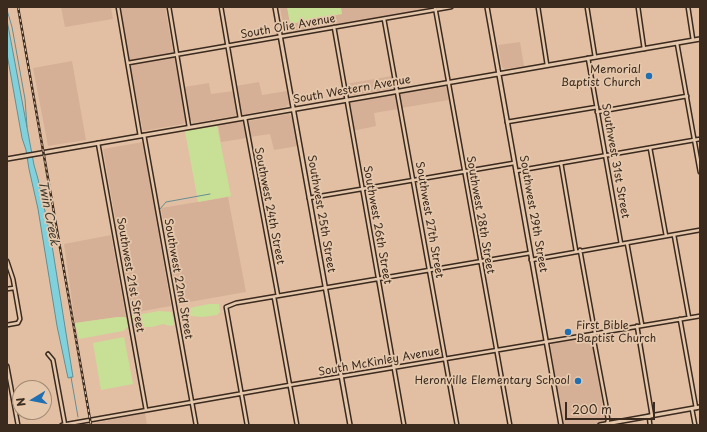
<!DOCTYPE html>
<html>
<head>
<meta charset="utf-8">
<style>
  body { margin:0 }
  #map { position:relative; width:707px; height:432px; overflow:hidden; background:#e2bfa3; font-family:"Playpen Sans",sans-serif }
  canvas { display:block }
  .frame { position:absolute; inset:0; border:8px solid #3b2a1e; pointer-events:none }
  .north { position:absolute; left:12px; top:380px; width:40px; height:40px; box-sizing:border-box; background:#e5c8ac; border:1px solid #a18973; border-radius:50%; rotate:260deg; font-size:11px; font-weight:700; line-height:16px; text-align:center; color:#3b2a1e }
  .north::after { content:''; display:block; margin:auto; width:14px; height:18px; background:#1f6fb2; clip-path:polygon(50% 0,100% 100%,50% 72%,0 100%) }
  .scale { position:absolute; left:565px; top:402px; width:90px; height:18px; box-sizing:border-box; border:2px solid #3b2a1e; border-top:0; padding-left:5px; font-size:12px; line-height:14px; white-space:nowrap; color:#3b2a1e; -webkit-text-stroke:3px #e5c8ac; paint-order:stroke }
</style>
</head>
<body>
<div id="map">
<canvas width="707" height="432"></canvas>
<div class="frame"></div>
<div class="north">N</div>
<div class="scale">200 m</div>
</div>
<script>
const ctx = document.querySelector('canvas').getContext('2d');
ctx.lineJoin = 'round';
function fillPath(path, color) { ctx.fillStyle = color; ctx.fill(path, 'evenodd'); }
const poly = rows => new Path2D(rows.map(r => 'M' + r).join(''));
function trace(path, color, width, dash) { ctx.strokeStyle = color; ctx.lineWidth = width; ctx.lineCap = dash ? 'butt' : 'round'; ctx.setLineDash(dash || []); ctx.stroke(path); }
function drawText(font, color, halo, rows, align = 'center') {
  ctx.font = font + ' "Playpen Sans",sans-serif'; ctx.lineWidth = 3.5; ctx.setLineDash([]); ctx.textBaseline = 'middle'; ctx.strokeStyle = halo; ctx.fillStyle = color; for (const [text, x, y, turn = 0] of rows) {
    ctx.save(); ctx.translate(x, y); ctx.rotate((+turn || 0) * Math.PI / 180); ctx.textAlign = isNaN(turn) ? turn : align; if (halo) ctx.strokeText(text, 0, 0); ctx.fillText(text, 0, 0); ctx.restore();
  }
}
const built = poly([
  [61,7,111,7,113,19,65,27],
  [118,7,165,7,186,121,183,124,143,131],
  [280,7,431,7,431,9,285,34],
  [520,42,524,66,505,69,502,67,498,45],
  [72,61,86,140,48,146,33,68],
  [392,76,394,86,391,89,349,96,347,94,345,84],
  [259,82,262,95,287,91,289,104,285,107,242,115,236,86],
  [209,83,211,94,234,91,237,113,235,116,193,123,190,119,184,87],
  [444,86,447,89,449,100,401,108,399,97,402,93],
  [392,95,396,96,398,109,374,113,376,126,353,131,348,106,350,103],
  [289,114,292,117,298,146,274,150,270,134,250,137,248,124,249,121],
  [242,121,244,125,247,138,221,142,218,125],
  [143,142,171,306,132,313,103,149],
  [228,197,246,292,178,304,161,208],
  [111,235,126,317,118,317,75,323,64,244],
  [589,336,592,338,605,421,603,423,589,425,564,425,550,346,553,342],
  [145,413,147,425,94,425,94,423]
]);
const green = poly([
  [287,7,341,7,342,14,290,24],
  [217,126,231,196,198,202,197,197,200,196,197,196,185,131],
  [209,304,219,304,220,312,217,315,202,317,192,316,182,317,181,315,180,310],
  [159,311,172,312,174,325,170,326,163,324,152,327,135,327,132,316],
  [118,317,126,317,128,327,123,331,79,339,75,323],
  [124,337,133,384,101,390,93,343]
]);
const water = poly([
  [7,20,34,165,38,179,51,239,73,377,68,378,57,326,38,209,29,169,26,150,22,138,7,54,7,20]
]);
const stream = poly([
  [7,10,12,27,25,99,27,127],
  [160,209,166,202,210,194],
  [71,377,78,417]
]);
const street = poly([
  [118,7,140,136],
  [169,7,189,127],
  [221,7,240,118],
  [435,7,510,425],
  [538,7,547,65],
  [587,7,595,57],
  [638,7,644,49],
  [688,7,693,40],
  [384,19,457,425],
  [334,27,404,425],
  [677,43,700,172],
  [588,58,621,244],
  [128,63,451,7],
  [597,112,687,96],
  [245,118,278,296],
  [507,122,597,107],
  [144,135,196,425],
  [98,143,146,410],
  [650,148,666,236],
  [561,163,576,251],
  [516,171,700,139],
  [309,198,514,163],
  [674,235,689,318],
  [627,243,642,325],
  [580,250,595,333,593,336,606,405,608,420,607,425],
  [531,260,700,230],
  [7,261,13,279,20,319,18,323,7,325],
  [7,289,14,288],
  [274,297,297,425],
  [680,319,696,408],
  [637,326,652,416],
  [48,354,53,360,65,425],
  [7,366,18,425],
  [692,409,695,425],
  [649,416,650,425],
  [62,425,290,385,700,316],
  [247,425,226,307,236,303,530,253]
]);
const secondary = poly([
  [275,7,350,425],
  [487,7,561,425],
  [7,159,700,39],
  [600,425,700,407]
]);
const rail = poly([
  [18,7,91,425]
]);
const markers = [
  [649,76,4,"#1f6fb2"],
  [568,332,4,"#1f6fb2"],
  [578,381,4,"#1f6fb2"]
];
const streetNames = [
  ["South Olie Avenue",288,27,-10],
  ["South Western Avenue",352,90,-10],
  ["Southwest 31st Street",615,161,80],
  ["Southwest 24th Street",269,206,79],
  ["Southwest 25th Street",321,214,80],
  ["Southwest 29th Street",533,214,80],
  ["Southwest 28th Street",480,215,80],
  ["Southwest 27th Street",429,220,80],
  ["Southwest 26th Street",377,225,80],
  ["Southwest 21st Street",130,275,80],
  ["Southwest 22nd Street",178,279,80],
  ["South McKinley Avenue",379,362,-10]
];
const poiNames = [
  ["Memorial",641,70],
  ["Baptist Church",641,83],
  ["First Bible",576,326,"left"],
  ["Baptist Church",576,339,"left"],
  ["Heronville Elementary School",570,381]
];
const waterNames = [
  ["Twin Creek",48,213,79]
];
fillPath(built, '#d6b096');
fillPath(green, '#c7e096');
fillPath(water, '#81d1dd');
trace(water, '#658e91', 1);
trace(stream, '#658e91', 1);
trace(street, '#3b2a1e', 5.5);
trace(secondary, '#3b2a1e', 6);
trace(street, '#e5c8ac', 2.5);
trace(secondary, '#e5c8ac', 3);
trace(rail, '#3b2a1e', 2.5);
trace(rail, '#e5c8ac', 1, [3]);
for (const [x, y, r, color] of markers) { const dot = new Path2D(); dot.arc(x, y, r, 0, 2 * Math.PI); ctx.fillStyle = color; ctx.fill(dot); trace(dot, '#e5c8ac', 1.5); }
drawText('11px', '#3b2a1e', '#e5c8ac', streetNames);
drawText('11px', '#3b2a1e', '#e5c8ac', poiNames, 'right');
drawText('italic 12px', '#423b31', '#e5c8ac', waterNames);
</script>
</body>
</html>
